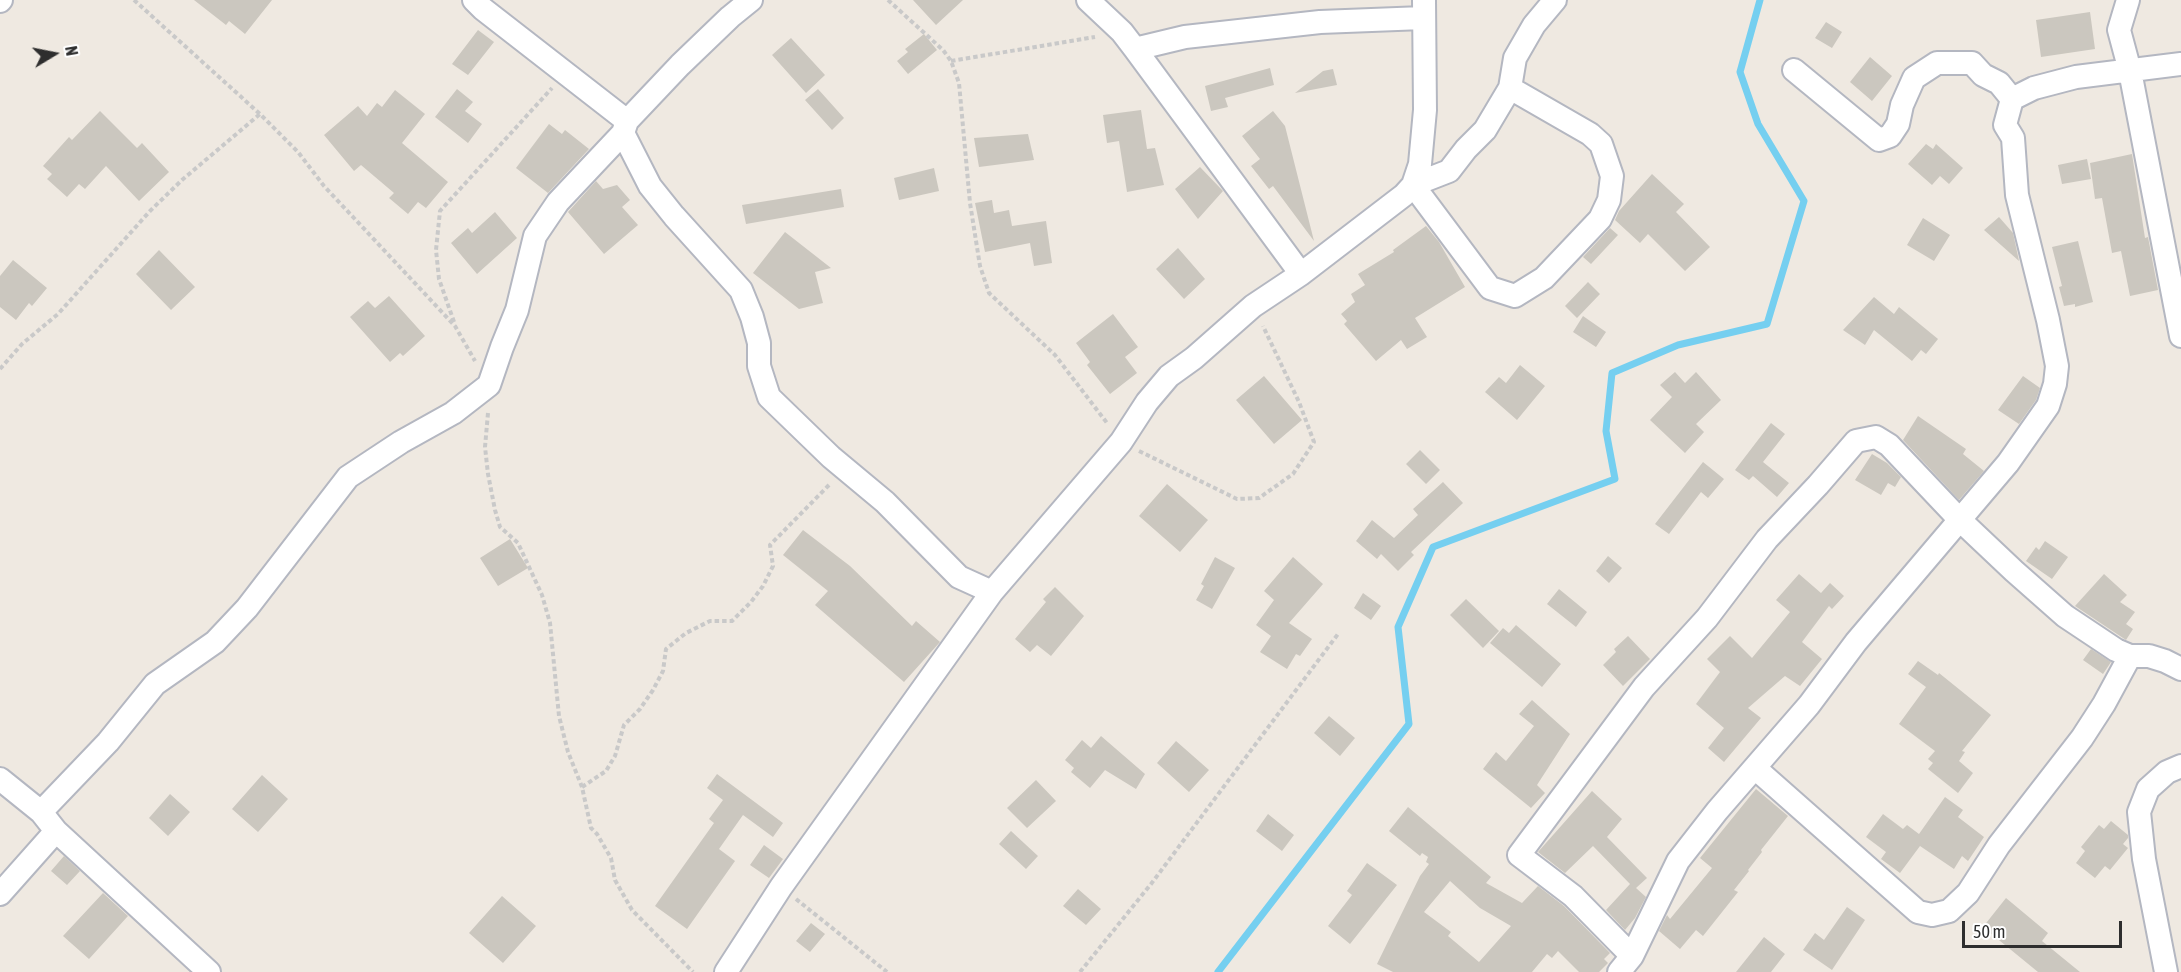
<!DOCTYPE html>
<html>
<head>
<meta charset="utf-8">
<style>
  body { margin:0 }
  #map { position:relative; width:2181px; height:972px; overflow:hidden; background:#efe9e1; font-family:"Asap Condensed",sans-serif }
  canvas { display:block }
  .north { position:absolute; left:24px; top:24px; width:60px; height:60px; -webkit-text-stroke:4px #fff; paint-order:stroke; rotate:80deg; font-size:16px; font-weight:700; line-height:24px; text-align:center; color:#2e2e2e }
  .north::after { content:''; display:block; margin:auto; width:21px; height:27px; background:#2e2e2e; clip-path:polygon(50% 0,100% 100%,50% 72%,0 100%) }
  .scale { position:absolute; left:1962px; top:921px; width:160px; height:27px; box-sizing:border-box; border:3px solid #2e2e2e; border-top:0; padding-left:8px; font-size:18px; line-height:21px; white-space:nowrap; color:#2e2e2e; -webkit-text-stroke:4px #fff; paint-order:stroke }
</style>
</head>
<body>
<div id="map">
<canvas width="2181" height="972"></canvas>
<div class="north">N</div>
<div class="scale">50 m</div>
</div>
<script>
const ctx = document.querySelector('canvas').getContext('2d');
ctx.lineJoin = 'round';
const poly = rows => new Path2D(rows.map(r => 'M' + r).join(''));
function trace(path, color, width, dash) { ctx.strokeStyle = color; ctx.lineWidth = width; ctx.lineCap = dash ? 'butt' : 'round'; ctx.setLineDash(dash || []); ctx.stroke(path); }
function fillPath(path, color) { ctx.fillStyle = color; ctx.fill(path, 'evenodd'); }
const stream = poly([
  [1218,972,1409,724,1398,627,1433,547,1615,479,1606,431,1612,373,1678,345,1767,324,1804,201,1758,124,1740,72,1760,0]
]);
const building = poly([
  [194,0,272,0,245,34,229,21,226,25],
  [913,0,963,0,936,25],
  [2090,12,2095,49,2041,57,2036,20],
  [1826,22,1842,32,1832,48,1815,38],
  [478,30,494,42,468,75,452,64],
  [924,34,937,50,908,74,897,61,908,52,905,49],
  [791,38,825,75,806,93,772,55],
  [1870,57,1892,76,1872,101,1850,82],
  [1270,68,1274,85,1225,98,1228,107,1211,111,1205,86],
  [1333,69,1337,85,1295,93,1323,71],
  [457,89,473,102,465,111,482,124,468,143,435,117],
  [818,89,844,118,832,130,805,100],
  [395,90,425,114,402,143,448,182,426,208,418,202,408,214,389,198,394,193,361,165,354,171,324,135,358,106,367,116,377,103,382,107],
  [1141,110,1147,149,1155,148,1164,185,1127,192,1119,141,1107,143,1103,115],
  [100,111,137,148,142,143,169,172,139,201,106,166,85,189,79,184,67,197,47,179,52,174,43,166,69,137,72,140],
  [1273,111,1285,126,1314,241,1273,186,1269,189,1251,166,1260,159,1242,136],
  [549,124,562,134,565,130,589,149,548,193,516,168],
  [1028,134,1034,160,979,167,974,138],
  [1926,144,1933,149,1936,144,1963,168,1949,184,1940,176,1932,185,1908,164],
  [2132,154,2145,238,2148,237,2158,290,2130,296,2121,251,2112,253,2102,198,2095,199,2090,163],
  [2087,159,2091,179,2062,184,2058,165],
  [1200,167,1223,191,1198,219,1175,189],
  [934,168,939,191,899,200,894,178],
  [1652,174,1684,204,1676,212,1710,247,1685,271,1648,234,1640,243,1615,220,1619,211],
  [596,181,603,189,617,185,630,200,622,207,638,225,604,254,568,212],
  [841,189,844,207,746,224,742,205],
  [992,200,994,213,1009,210,1012,226,1046,221,1052,263,1034,266,1030,243,985,252,975,203],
  [495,212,517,238,477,274,451,243,468,228,472,233],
  [1999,217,2013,233,2019,261,1984,230],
  [1923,218,1950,235,1934,261,1907,245],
  [1426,226,1439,242,1465,287,1415,318,1427,337,1407,349,1401,340,1376,361,1344,324,1347,321,1341,314,1355,302,1351,294,1365,285,1358,274,1394,252,1393,250],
  [1610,228,1618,235,1591,264,1583,257],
  [785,232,831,268,815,272,823,303,799,309,753,273],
  [2078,241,2093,302,2075,307,2075,304,2064,306,2059,287,2062,286,2052,247],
  [1178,248,1205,279,1184,299,1156,269],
  [159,250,195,287,171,310,136,274],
  [13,260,47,288,32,306,29,303,16,320,0,307,0,276],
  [1588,282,1600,294,1577,318,1565,306],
  [389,296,425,336,403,356,400,353,390,362,350,317,368,301,375,308],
  [1874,297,1894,314,1899,307,1938,339,1926,354,1921,350,1912,361,1874,330,1865,345,1843,330],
  [1113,314,1138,347,1125,357,1137,373,1110,394,1087,365,1090,362,1076,343],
  [1583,316,1606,332,1596,347,1573,332],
  [1520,365,1545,386,1517,420,1485,392,1499,377,1506,383],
  [1675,372,1685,383,1696,372,1721,400,1696,424,1704,432,1685,453,1650,420,1672,397,1660,385],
  [1264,376,1302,420,1274,444,1236,400],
  [2023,376,2040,388,2036,400,2019,424,1998,410],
  [1918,416,1966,449,1963,454,1984,471,1959,500,1903,440],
  [1771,423,1785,434,1763,462,1789,483,1777,497,1753,476,1749,480,1735,470],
  [1420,450,1440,470,1426,484,1406,464],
  [1872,454,1887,463,1901,477,1895,487,1888,483,1881,495,1855,480],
  [1703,462,1724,479,1708,498,1701,492,1669,534,1655,524],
  [1443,482,1463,503,1411,552,1414,555,1398,571,1381,554,1377,559,1356,541,1372,520,1394,538,1418,515,1413,509],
  [1167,484,1208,520,1180,552,1139,516],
  [803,530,850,566,912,626,916,621,940,642,904,682,815,605,828,591,783,555],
  [510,539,528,568,498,586,480,558],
  [2045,541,2068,557,2052,579,2026,561,2036,547,2039,550],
  [1608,556,1622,568,1609,583,1596,571],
  [1215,557,1235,568,1212,609,1196,600,1204,586,1201,584],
  [1293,557,1323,584,1289,623,1312,639,1300,656,1296,654,1287,669,1260,652,1271,636,1256,625,1274,600,1264,591],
  [1799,574,1821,593,1830,583,1844,596,1832,609,1829,606,1802,642,1822,659,1800,686,1785,676,1748,708,1761,718,1724,762,1708,748,1724,728,1696,704,1720,672,1707,659,1730,636,1752,658,1790,612,1776,600],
  [2104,574,2127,595,2120,602,2135,612,2126,624,2133,629,2126,640,2075,606],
  [1055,587,1084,616,1051,656,1037,645,1030,652,1015,639,1046,602,1043,599],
  [1559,589,1587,612,1576,627,1547,604],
  [1363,593,1381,606,1371,620,1354,608],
  [1466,599,1499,631,1483,648,1450,615],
  [1516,625,1561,664,1542,687,1490,643,1503,628,1509,633],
  [1628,636,1650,659,1623,686,1603,665,1616,652,1614,649],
  [2091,649,2111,662,2103,674,2083,660],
  [1918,661,1938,675,1939,673,1991,715,1962,751,1965,752,1959,761,1973,773,1958,793,1928,769,1933,763,1928,759,1935,751,1899,724,1926,687,1908,674],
  [1532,700,1570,734,1537,785,1545,793,1531,808,1483,769,1496,752,1506,761,1534,726,1519,714],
  [1329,716,1355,738,1340,756,1314,733],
  [1101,736,1145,774,1136,789,1105,770,1090,788,1071,772,1074,768,1065,760,1082,740,1091,748],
  [1176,741,1209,770,1189,792,1157,763],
  [717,774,783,823,773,837,743,815,719,849,735,861,687,929,655,906,714,823,709,819,723,800,707,788],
  [262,775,288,799,258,832,232,809],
  [1036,780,1056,801,1027,828,1007,808],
  [1756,789,1788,816,1761,850,1762,852,1748,870,1749,871,1734,890,1738,892,1703,936,1696,930,1680,949,1659,931,1667,915,1670,919,1712,868,1700,858],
  [1592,791,1622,819,1607,837,1647,878,1636,888,1646,897,1635,918,1625,930,1606,910,1630,884,1593,846,1565,873,1538,852],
  [170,794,190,812,168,836,149,818],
  [1945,797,1963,810,1958,817,1984,837,1968,861,1962,856,1954,869,1920,846,1900,873,1881,859,1886,852,1866,837,1883,814,1903,829,1907,825,1919,834],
  [1408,807,1491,877,1486,883,1522,903,1538,886,1564,906,1610,953,1604,959,1608,963,1599,972,1579,972,1558,951,1552,958,1547,954,1532,972,1393,972,1377,964,1420,876,1429,864,1426,862,1428,857,1422,853,1420,856,1389,831],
  [1450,881,1480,908,1511,926,1479,962,1448,936,1451,932,1424,912],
  [1268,814,1294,835,1282,851,1256,831],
  [2111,821,2128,835,2128,838,2123,844,2128,848,2110,870,2105,866,2095,878,2076,863,2085,851,2081,847,2099,825,2104,829],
  [1011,831,1038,856,1026,869,999,844],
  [764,845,783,859,769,878,750,865],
  [64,856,80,871,67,885,51,871],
  [1367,863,1397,885,1350,944,1328,926,1352,895,1347,891],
  [1078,889,1101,909,1086,925,1063,906],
  [103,893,128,916,89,959,63,936],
  [502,896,536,926,503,963,469,933],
  [2006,898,2048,933,2042,941,2080,972,2038,972,1983,927],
  [1847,907,1865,920,1832,970,1803,950,1815,933,1824,940],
  [811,923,825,934,810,952,796,941],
  [1764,937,1785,954,1771,972,1736,972]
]);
const path = poly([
  [134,0,260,114,298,152,324,186,455,326,475,361],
  [888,0,943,50,951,61,959,83,970,203,980,266,989,293,1055,355,1107,423],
  [951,61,1095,37],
  [454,322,439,279,436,250,440,211,552,88],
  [0,369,22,344,58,314,150,211,182,180,260,114],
  [488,413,485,447,488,474,495,510,500,527,518,543,542,595,550,623,559,716,568,752,582,787,591,828,597,834,611,858,615,880,632,910,693,972],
  [1139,451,1237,499,1259,498,1293,474,1314,442,1299,402,1263,326],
  [582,787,606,771,615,756,624,725,640,709,653,690,663,671,666,649,686,633,710,621,732,621,751,602,763,586,773,566,770,545,830,484],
  [796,899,887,972],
  [1080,972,1151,884,1338,634]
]);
const minor = poly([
  [474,0,483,9,627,121],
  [1088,0,1122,32,1135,49,1301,274],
  [2128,0,2119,30,2130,71,2181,336],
  [0,1,1,0],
  [1135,49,1185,37,1320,22,1423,18],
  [1794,70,1879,140,1890,136,1898,124,1902,105,1914,78,1937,63,1972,63,1983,75,1999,83,2012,99],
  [1510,88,1590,134,1601,144,1612,176,1609,200,1600,219,1544,278,1515,296,1490,288,1413,185,1449,171,1466,149,1485,130,1510,88,1515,58,1534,25,1555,0],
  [623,133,650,186,674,216,741,290,752,317,759,343,759,366,769,397,831,457,885,502,959,577,992,592],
  [1755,768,1918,912,1932,915,1949,911,1968,893,1999,845,2082,738,2104,704,2130,656],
  [0,779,41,812,56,831,209,972],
  [41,812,108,742,155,684,215,642,247,608,348,477,401,442,453,413,489,385,502,347,517,310,535,236,558,202,623,133,627,121,680,65,730,17,751,0],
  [0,894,56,831],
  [1632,956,1573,896,1519,855,1644,687,1707,618,1767,539,1818,485,1856,441,1876,437,1889,445,1960,520,2014,571,2065,616,2116,650,2130,656,2149,656,2165,661,2181,669],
  [726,972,781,887,992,592,1121,442,1147,402,1169,376,1194,358,1253,306,1301,274,1404,195,1413,185,1420,164,1425,110,1424,0],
  [1619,972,1632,956,1678,861,1717,811,1809,705,1856,642,2008,463,2048,406,2055,384,2057,366,2048,320,2017,195,2013,138,2005,125,2012,99,2034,88,2076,77,2181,64],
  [2166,972,2144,859,2139,812,2148,789,2167,772,2181,766]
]);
trace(stream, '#75cff0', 7);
fillPath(building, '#cbc7bf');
trace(minor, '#b4b7c1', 26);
trace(path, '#c9c9c9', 4, [4.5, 3]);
trace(minor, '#fff', 22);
</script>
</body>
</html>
